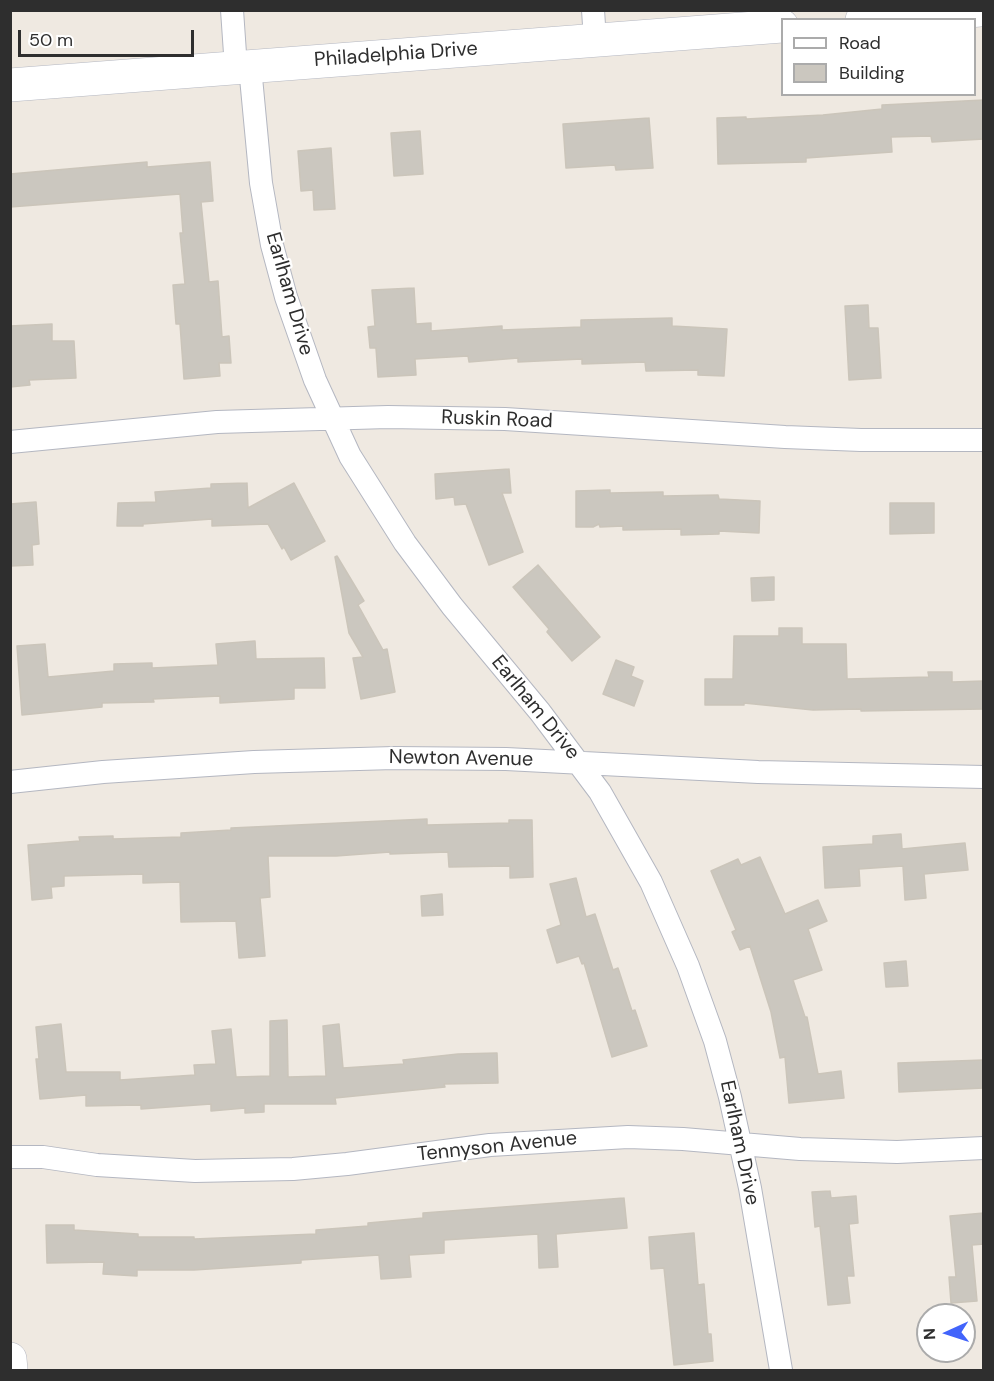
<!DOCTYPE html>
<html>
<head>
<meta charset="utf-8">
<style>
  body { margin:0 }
  #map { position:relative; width:994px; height:1381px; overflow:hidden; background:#efe9e1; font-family:"DM Sans",sans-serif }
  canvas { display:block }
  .frame { position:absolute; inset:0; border:12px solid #2e2e2e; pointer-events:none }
  .legend { position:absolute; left:781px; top:18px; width:195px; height:78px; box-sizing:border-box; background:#fff; border:2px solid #ababab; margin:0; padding:8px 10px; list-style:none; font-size:18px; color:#2e2e2e }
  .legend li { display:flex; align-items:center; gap:12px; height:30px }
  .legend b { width:30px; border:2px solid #ababab }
  .north { position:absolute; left:916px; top:1303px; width:60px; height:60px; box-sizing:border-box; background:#fff; border:2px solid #ababab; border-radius:50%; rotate:267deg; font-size:16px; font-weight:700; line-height:24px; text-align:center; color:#2e2e2e }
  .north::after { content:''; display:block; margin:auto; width:21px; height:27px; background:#4264fb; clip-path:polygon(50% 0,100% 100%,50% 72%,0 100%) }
  .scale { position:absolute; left:18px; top:30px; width:176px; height:27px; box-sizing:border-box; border:3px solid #2e2e2e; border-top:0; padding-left:8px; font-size:18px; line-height:21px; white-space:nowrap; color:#2e2e2e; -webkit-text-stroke:4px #fff; paint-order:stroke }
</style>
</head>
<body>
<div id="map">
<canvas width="994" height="1381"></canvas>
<div class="frame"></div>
<ul class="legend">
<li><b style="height:8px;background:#fff"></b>Road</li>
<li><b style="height:16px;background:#cbc7bf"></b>Building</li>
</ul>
<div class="north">N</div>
<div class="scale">50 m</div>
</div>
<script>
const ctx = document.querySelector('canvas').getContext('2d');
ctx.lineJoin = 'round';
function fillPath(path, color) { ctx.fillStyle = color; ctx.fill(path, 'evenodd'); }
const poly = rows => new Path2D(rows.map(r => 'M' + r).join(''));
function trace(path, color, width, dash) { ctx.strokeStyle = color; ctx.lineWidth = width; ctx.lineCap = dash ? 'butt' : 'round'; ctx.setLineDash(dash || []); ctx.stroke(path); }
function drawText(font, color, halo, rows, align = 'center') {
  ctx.font = font + ' "DM Sans",sans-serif'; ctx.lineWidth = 4.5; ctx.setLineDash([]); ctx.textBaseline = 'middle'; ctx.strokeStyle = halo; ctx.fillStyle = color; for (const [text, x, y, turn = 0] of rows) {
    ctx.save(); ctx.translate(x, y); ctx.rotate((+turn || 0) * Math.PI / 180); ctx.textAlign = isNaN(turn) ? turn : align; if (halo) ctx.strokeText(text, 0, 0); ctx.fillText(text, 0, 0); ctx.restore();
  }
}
const building = poly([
  [984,100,984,139,932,142,931,136,891,137,892,152,806,158,806,162,718,164,717,118,746,117,746,119,823,115,882,109,882,105,984,100],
  [649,118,653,168,616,170,615,165,566,168,563,124,649,118],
  [420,131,423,174,394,176,391,133,420,131],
  [331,148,335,209,314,210,313,190,301,191,298,151,331,148],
  [147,162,147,167,210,162,213,201,201,202,209,282,218,281,222,337,229,336,231,363,219,363,220,376,184,379,180,324,176,324,173,285,185,284,180,233,183,233,180,194,10,207,10,174,147,162],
  [414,288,416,324,431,323,431,331,502,326,502,330,581,327,581,320,672,318,672,326,727,329,724,376,698,375,698,370,646,371,645,362,582,364,582,359,518,362,518,358,469,362,468,356,415,359,416,375,378,377,376,348,370,348,368,327,375,326,372,290,414,288],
  [868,305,869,328,878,328,881,378,849,380,845,306,868,305],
  [52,324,52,341,74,341,76,378,29,380,30,385,10,387,10,326,52,324],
  [509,469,511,493,502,493,523,552,489,565,466,504,455,505,454,497,436,499,435,474,509,469],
  [247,483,248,508,294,483,325,541,291,560,284,547,282,549,268,524,212,526,212,519,143,524,143,526,117,526,118,503,156,502,155,492,211,488,211,484,247,483],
  [610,490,610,493,663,492,663,496,718,495,719,499,760,501,759,533,719,531,719,534,681,535,681,529,623,530,623,526,600,527,599,524,593,527,576,527,576,491,610,490],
  [36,502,39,544,32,545,33,565,10,566,10,504,36,502],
  [890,503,934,503,934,533,890,534,890,503],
  [337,556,364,601,358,605,383,650,387,649,395,692,361,699,353,658,363,657,349,633,335,557,337,556],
  [538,565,600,637,572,661,547,632,549,629,513,587,538,565],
  [774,577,774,600,752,601,751,578,774,577],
  [779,628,802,628,802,644,846,644,847,679,929,677,928,672,952,672,952,682,984,681,984,709,861,711,861,709,813,710,744,703,744,705,705,705,705,679,733,679,734,636,779,636,779,628],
  [255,641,256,659,324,658,325,688,294,688,294,699,220,703,220,696,153,699,154,702,102,703,102,707,22,715,17,646,45,644,48,677,114,671,114,664,152,663,152,668,218,665,216,644,255,641],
  [616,660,634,667,631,676,643,681,634,706,603,694,616,660],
  [427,819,427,825,509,823,509,820,532,820,533,877,510,878,510,866,449,867,448,852,390,854,390,852,336,856,268,856,270,897,260,898,265,956,239,958,236,921,181,922,180,882,143,883,143,874,64,876,64,886,51,887,52,898,32,900,28,845,80,841,79,837,113,836,113,839,181,837,181,833,231,830,231,828,427,819],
  [901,834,902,849,965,843,968,870,924,874,926,898,905,900,903,866,859,869,860,886,825,888,823,847,873,844,873,836,901,834],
  [760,857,785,914,818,900,827,921,808,929,822,970,793,980,805,1017,807,1017,818,1074,841,1071,844,1098,789,1103,785,1057,780,1058,771,1012,750,946,740,950,732,932,736,930,711,871,738,859,741,865,760,857],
  [576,878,586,917,595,914,613,970,618,968,632,1011,635,1010,647,1046,612,1057,584,963,582,964,579,956,557,963,547,930,561,925,550,884,576,878],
  [442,894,443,915,422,916,421,896,442,894],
  [906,961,908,986,886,987,884,963,906,961],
  [287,1020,288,1077,326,1076,323,1026,339,1024,343,1068,404,1064,403,1060,458,1054,497,1053,498,1083,444,1084,445,1087,335,1098,336,1104,264,1104,264,1112,245,1113,245,1108,211,1111,211,1104,141,1109,141,1105,86,1106,86,1095,40,1099,36,1059,39,1059,36,1027,61,1024,66,1072,120,1072,120,1080,195,1075,194,1065,216,1064,212,1031,231,1029,236,1077,270,1076,270,1021,287,1020],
  [984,1060,984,1088,899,1092,898,1063,984,1060],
  [830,1191,831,1198,856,1196,858,1223,849,1224,854,1276,847,1276,850,1303,828,1305,820,1226,815,1227,812,1192,830,1191],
  [624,1198,627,1228,556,1234,558,1267,539,1268,538,1234,444,1240,444,1253,409,1255,411,1277,381,1279,379,1255,301,1260,301,1263,194,1270,137,1270,137,1276,103,1274,104,1262,47,1263,46,1225,74,1225,74,1230,138,1234,138,1237,194,1237,194,1239,316,1234,316,1230,368,1226,368,1223,423,1218,423,1213,624,1198],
  [984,1213,984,1244,972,1245,977,1301,951,1303,949,1277,956,1277,950,1216,984,1213],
  [694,1233,698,1285,704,1284,708,1334,711,1334,713,1361,674,1365,664,1268,651,1269,649,1237,694,1233]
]);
const street = poly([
  [232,10,236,68],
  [593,10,595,40],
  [250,67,261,183,272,245,286,297,315,380,350,456,405,543,452,606,540,712,600,792,651,882,688,966,715,1041,730,1097,750,1188,781,1370],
  [10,442,217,422,388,417,505,419,785,437,861,440,984,440],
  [10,782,103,772,254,762,394,758,506,759,758,772,984,777],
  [10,1157,43,1157,97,1165,195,1171,293,1169,347,1164,490,1145,628,1137,683,1139,800,1149,897,1152,984,1148]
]);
const secondary = poly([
  [862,20,980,10],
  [10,85,782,26],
  [10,1359,11,1370]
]);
const streetNames = [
  ["Philadelphia Drive",396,55,-4],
  ["Earlham Drive",289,294,74],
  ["Ruskin Road",497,420,2],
  ["Earlham Drive",535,708,51],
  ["Newton Avenue",461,759,1],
  ["Earlham Drive",739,1143,78],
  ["Tennyson Avenue",497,1147,-6]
];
fillPath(building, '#cbc7bf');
trace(building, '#cbc5ba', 1.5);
trace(street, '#b4b7c1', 24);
trace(secondary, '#b4b7c1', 34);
trace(street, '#fff', 22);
trace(secondary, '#fff', 33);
drawText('20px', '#2e2e2e', '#fff', streetNames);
</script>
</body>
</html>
